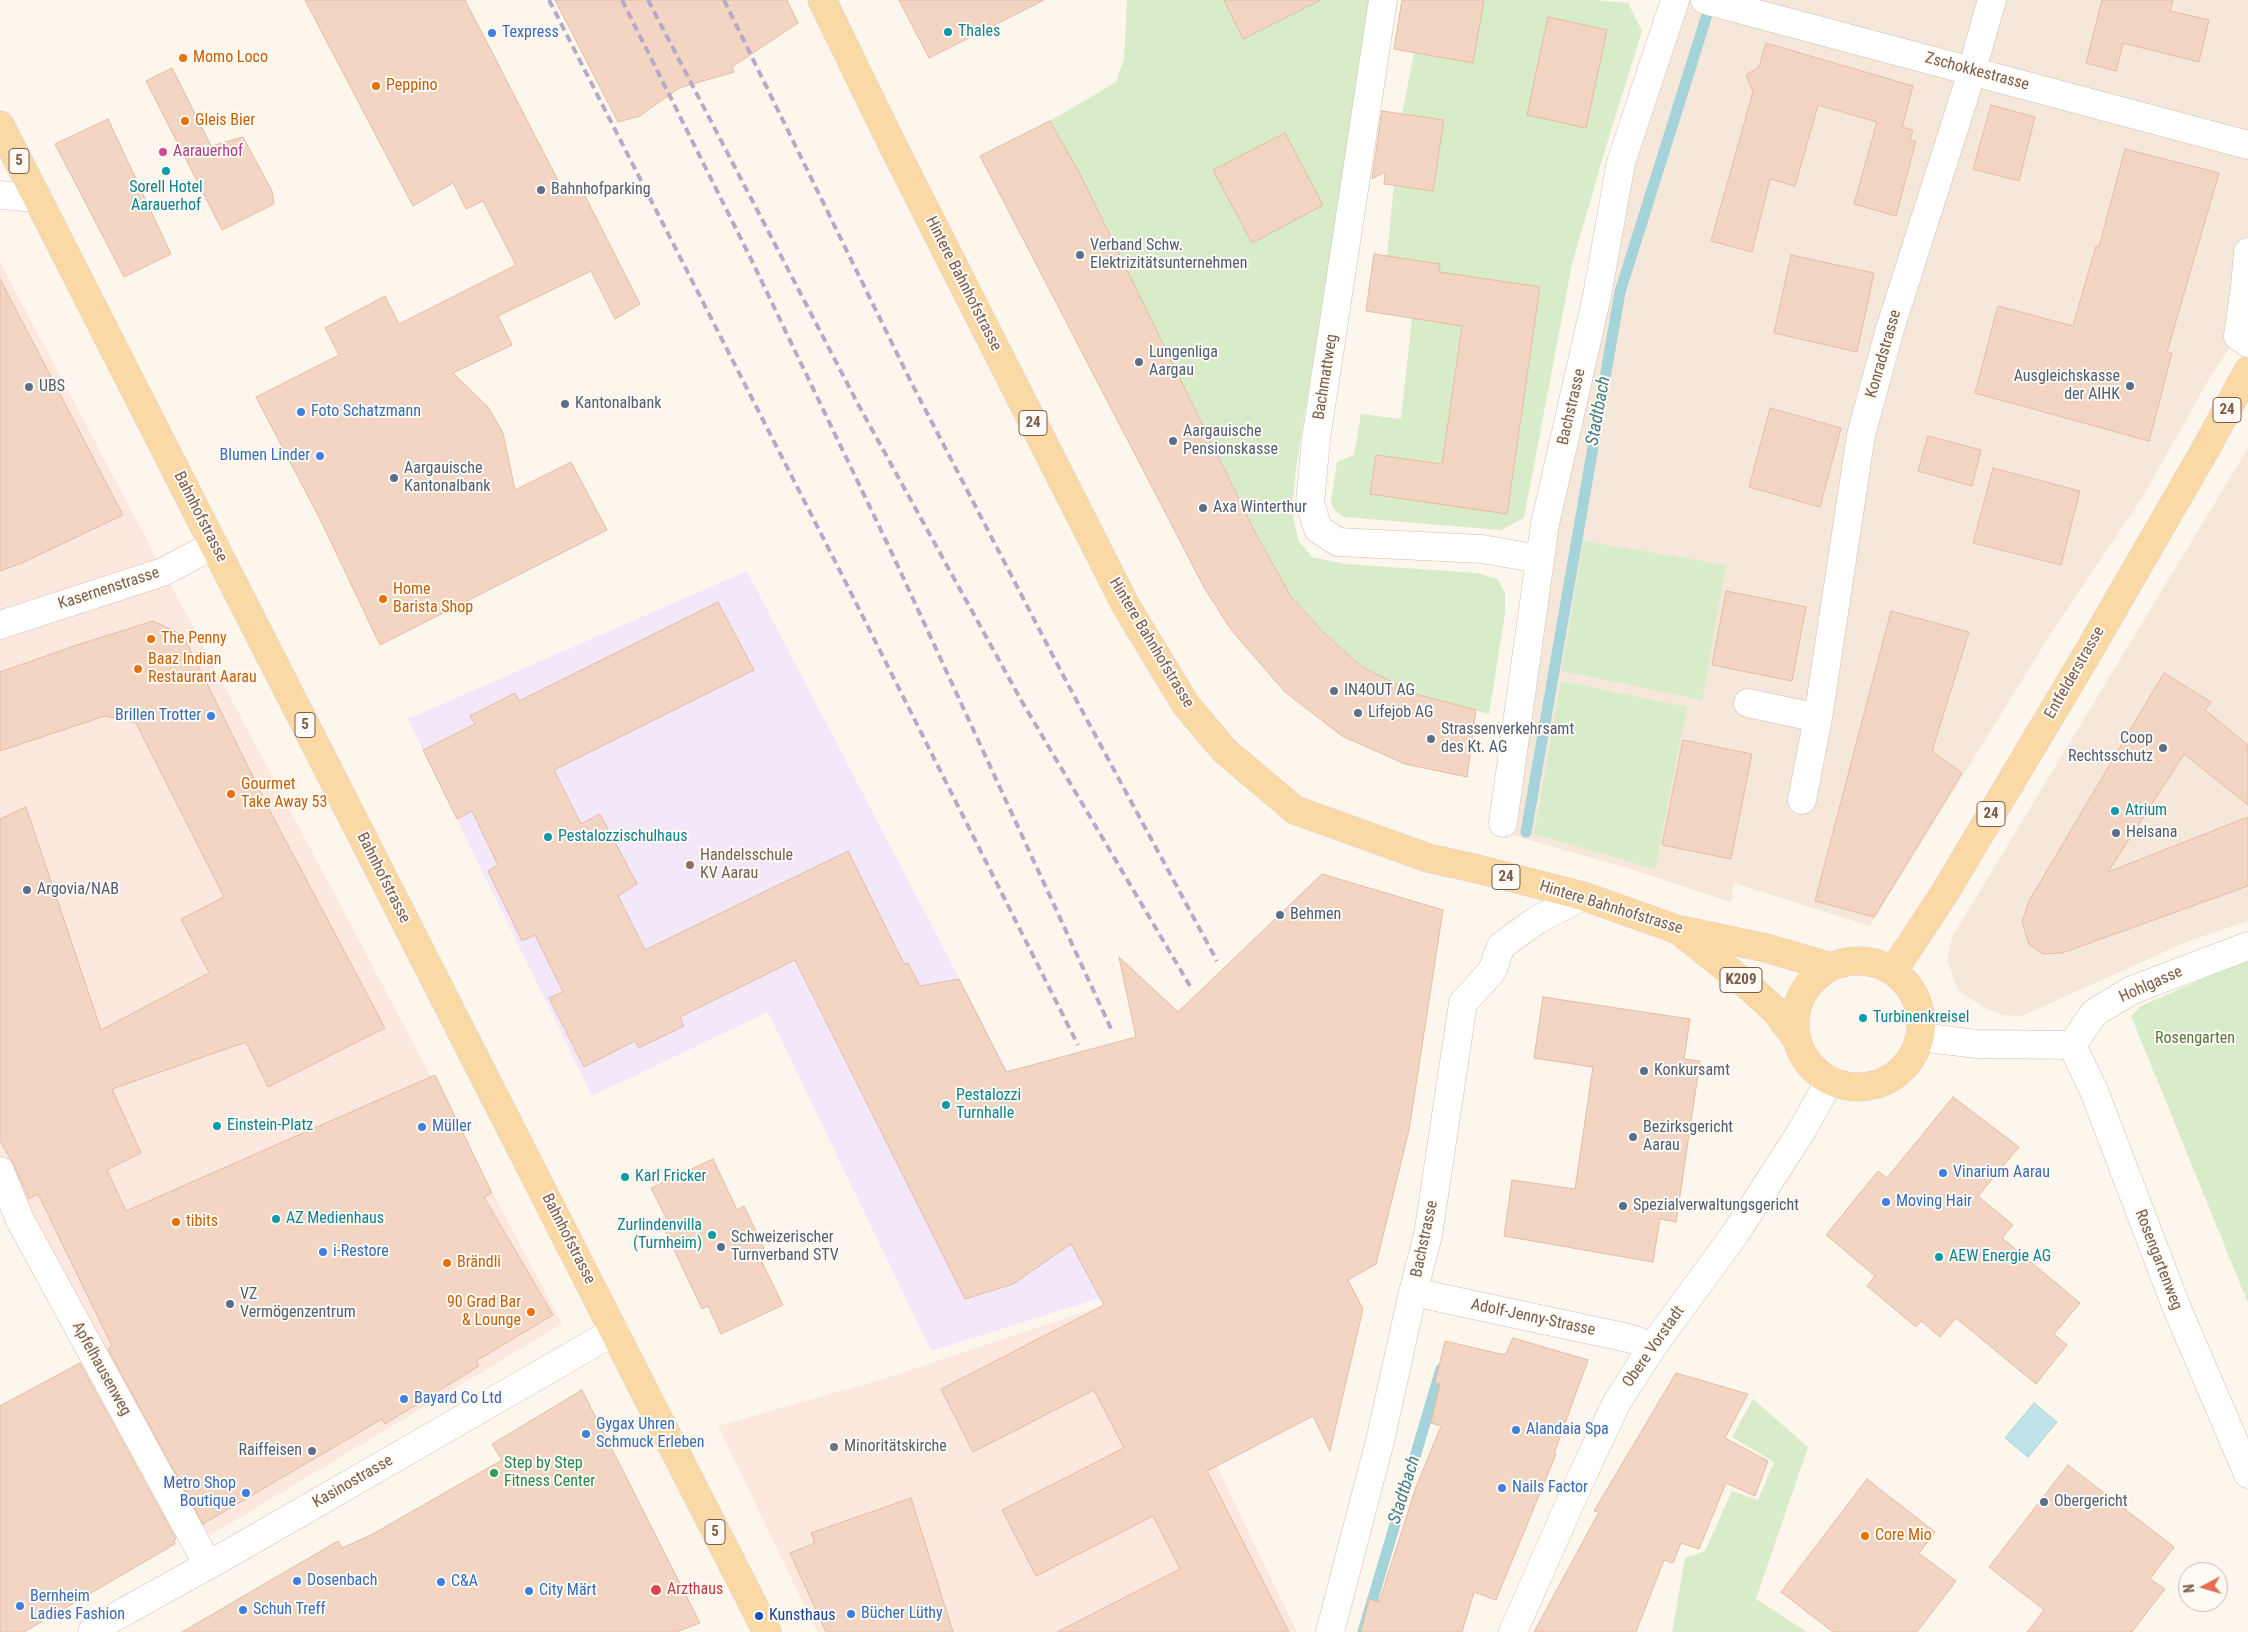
<!DOCTYPE html>
<html>
<head>
<meta charset="utf-8">
<style>
  body { margin:0 }
  #map { position:relative; width:2248px; height:1632px; overflow:hidden; background:#fdf6ec; font-family:"Roboto Condensed",sans-serif }
  canvas { display:block }
  .north { position:absolute; left:2178px; top:1562px; width:50px; height:50px; box-sizing:border-box; background:#fffaf3; border:1px solid #cabbb1; border-radius:50%; rotate:264deg; font-size:14px; font-weight:700; line-height:20px; text-align:center; color:#7a5c4d }
  .north::after { content:''; display:block; margin:auto; width:18px; height:22px; background:#e76f51; clip-path:polygon(50% 0,100% 100%,50% 72%,0 100%) }
</style>
</head>
<body>
<div id="map">
<canvas width="2248" height="1632"></canvas>
<div class="north">N</div>
</div>
<script>
const ctx = document.querySelector('canvas').getContext('2d');
ctx.lineJoin = 'round';
function fillPath(path, color) { ctx.fillStyle = color; ctx.fill(path, 'evenodd'); }
const poly = rows => new Path2D(rows.map(r => 'M' + r).join(''));
function trace(path, color, width, dash) { ctx.strokeStyle = color; ctx.lineWidth = width; ctx.lineCap = dash ? 'butt' : 'round'; ctx.setLineDash(dash || []); ctx.stroke(path); }
function drawText(font, color, halo, rows, align = 'center') {
  ctx.font = font + ' "Roboto Condensed",sans-serif'; ctx.lineWidth = 4; ctx.setLineDash([]); ctx.textBaseline = 'middle'; ctx.strokeStyle = halo; ctx.fillStyle = color; for (const [text, x, y, turn = 0] of rows) {
    ctx.save(); ctx.translate(x, y); ctx.rotate((+turn || 0) * Math.PI / 180); ctx.textAlign = isNaN(turn) ? turn : align; if (halo) ctx.strokeText(text, 0, 0); ctx.fillText(text, 0, 0); ctx.restore();
  }
}
const residential = poly([
  [1675,0,2248,0,2248,320,2209,379,2142,498,2050,635,1870,926,1734,883,1731,902,1624,867,1501,832,1597,296],
  [2248,448,2248,921,2186,942,2022,1016,2002,1015,1983,1007,1958,990,1947,960,1952,937]
]);
const commercial = poly([
  [0,262,562,1324,209,1536,65,1303,0,1171],
  [1134,1295,1297,1632,817,1632,718,1426,890,1377]
]);
const education = poly([
  [747,571,1122,1291,931,1351,768,1012,592,1096,408,719]
]);
const green = poly([
  [1127,0,1371,0,1296,468,1292,510,1298,540,1312,557,1345,564,1477,573,1497,579,1505,592,1505,614,1489,714,1419,695,1362,667,1323,632,1290,595,1256,534,1050,121,1116,82,1124,59],
  [1484,0,1595,0,1628,3,1642,31,1605,150,1572,264,1524,518,1501,530,1344,517,1335,511,1331,502,1337,462,1354,455,1361,414,1401,419,1412,318,1432,321,1440,264,1387,256,1394,185,1433,191,1444,120,1402,114,1414,53,1473,63],
  [1469,277,1540,287,1507,513,1370,494,1376,455,1442,464],
  [1583,541,1726,565,1702,700,1562,671],
  [1561,681,1687,707,1655,869,1534,834],
  [2248,959,2248,1303,2131,1016,2141,1006],
  [1753,1399,1808,1447,1756,1599,1807,1632,1672,1632,1685,1558,1705,1551,1732,1491,1758,1500,1774,1462,1732,1437]
]);
const water = poly([
  [2034,1403,2057,1422,2028,1457,2005,1438,2034,1403]
]);
const stream = poly([
  [1526,832,1620,292,1711,2],
  [1363,1632,1441,1369]
]);
const building = poly([
  [305,0,465,0,566,196,581,188,640,304,615,319,591,271,498,316,512,345,453,373,488,407,503,433,515,490,571,462,607,530,380,645,320,519,256,397,339,355,325,328,385,296,399,324,516,265,483,201,466,209,453,183,413,206,305,0],
  [555,0,787,0,798,23,732,67,734,72,679,88,640,116,618,122,555,0],
  [899,0,1044,0,929,58,899,0],
  [1224,0,1321,0,1243,39,1224,0],
  [1402,0,1484,0,1473,63,1394,49,1402,0],
  [2102,0,2173,0,2170,11,2209,20,2199,62,2123,43,2116,71,2086,63,2102,0],
  [1548,17,1607,30,1586,128,1527,115,1548,17],
  [1766,43,1913,86,1902,127,1913,130,1910,140,1916,141,1896,216,1854,204,1877,122,1818,105,1795,186,1770,179,1752,252,1711,241,1753,92,1746,75,1759,67,1766,43],
  [172,68,211,146,243,137,272,191,274,204,222,230,146,81,172,68],
  [1991,105,2035,117,2019,181,1973,169,1991,105],
  [1382,111,1444,120,1433,191,1384,184,1385,172,1372,179,1382,111],
  [108,119,171,254,124,277,55,144,108,119],
  [1050,121,1081,176,1256,534,1290,595,1323,632,1362,667,1419,695,1476,710,1467,777,1405,764,1342,736,1285,692,1232,631,1205,589,980,156,1050,121],
  [1285,133,1323,205,1252,243,1213,170,1285,133],
  [2125,149,2219,173,2167,352,2172,353,2149,441,1975,393,1998,306,2073,326,2096,246,2099,247,2125,149],
  [1374,254,1440,264,1439,272,1540,287,1507,514,1370,494,1376,455,1442,464,1462,326,1366,311,1374,254],
  [1791,255,1874,273,1857,352,1774,333,1791,255],
  [0,279,123,515,22,563,0,571,0,279],
  [1770,408,1841,428,1820,507,1749,487,1770,408],
  [1928,436,1981,450,1972,486,1918,471,1928,436],
  [1993,468,2080,491,2061,565,1973,543,1993,468],
  [1726,591,1806,607,1792,681,1712,665,1726,591],
  [718,602,754,670,554,770,581,824,600,814,637,884,618,896,645,950,848,851,904,964,908,963,920,986,959,979,1006,1072,1136,1037,1119,957,1178,1012,1322,874,1443,910,1409,1130,1376,1264,1348,1280,1363,1309,1330,1451,1313,1416,1207,1471,1289,1632,1057,1632,1180,1569,1153,1516,1036,1576,1002,1510,1124,1448,1094,1390,973,1452,941,1389,1104,1305,1071,1244,1013,1284,965,1299,795,960,680,1017,684,1026,639,1048,635,1041,584,1067,549,998,563,992,535,935,522,941,488,871,498,865,472,811,457,819,423,750,475,724,470,716,515,693,519,701,718,602],
  [1891,611,1969,632,1932,751,1962,773,1874,917,1815,901,1891,611],
  [153,621,183,635,271,813,385,1028,268,1087,246,1042,112,1089,141,1153,107,1170,126,1211,435,1075,492,1193,484,1197,553,1315,476,1361,479,1366,385,1424,382,1419,203,1524,108,1349,112,1346,38,1194,29,1199,14,1165,0,1141,0,819,26,807,101,1030,209,973,181,919,224,897,136,723,105,716,0,751,0,672,77,645,153,621],
  [2164,673,2211,702,2205,710,2248,745,2248,805,2184,754,2108,872,2248,817,2248,886,2062,953,2043,954,2029,944,2022,922,2029,901,2164,673],
  [1683,740,1752,754,1731,859,1662,845,1683,740],
  [1543,997,1690,1019,1684,1059,1700,1061,1676,1222,1660,1219,1653,1262,1504,1236,1512,1180,1575,1189,1593,1067,1534,1058,1543,997],
  [1953,1097,2019,1147,1978,1196,2013,1225,2002,1238,2080,1303,2054,1334,2067,1345,2036,1384,1956,1318,1940,1337,1921,1321,1916,1327,1867,1286,1875,1276,1826,1235,1878,1171,1887,1178,1953,1097],
  [713,1159,737,1210,744,1206,764,1248,757,1252,783,1305,721,1334,708,1306,702,1309,661,1222,667,1220,651,1188,713,1159],
  [1513,1338,1588,1360,1554,1454,1556,1454,1496,1600,1474,1592,1462,1632,1361,1632,1369,1599,1379,1602,1416,1487,1441,1426,1431,1423,1440,1384,1435,1383,1445,1341,1505,1355,1513,1338],
  [80,1363,176,1539,174,1541,175,1544,24,1632,0,1632,0,1406,80,1363],
  [1676,1373,1748,1394,1725,1438,1768,1461,1755,1496,1726,1483,1699,1549,1681,1543,1673,1563,1664,1560,1636,1632,1534,1632,1599,1512,1594,1511,1676,1373],
  [582,1390,700,1623,676,1632,182,1632,338,1541,342,1548,371,1535,502,1460,492,1444,582,1390],
  [2068,1465,2174,1547,2150,1579,2165,1589,2132,1632,2027,1632,2044,1610,1989,1567,2068,1465],
  [1867,1479,1935,1532,1919,1553,1956,1581,1917,1632,1833,1632,1781,1592,1867,1479],
  [911,1498,953,1632,826,1632,790,1553,815,1543,811,1533,911,1498]
]);
const minor = poly([
  [1383,0,1316,439,1310,503,1318,529,1338,542,1482,549,1540,559],
  [1705,0,2248,145],
  [2248,252,2245,287,2238,336,2248,343],
  [0,625,163,572,214,545],
  [1748,703,1818,718],
  [1802,800,1818,718,1861,435,1890,329,1965,94,1992,0],
  [1503,823,1545,524,1597,296,1621,162,1675,0],
  [1920,1037,1977,1044,2072,1045],
  [2072,1045,2094,1091,2176,1306,2248,1474],
  [2072,1045,2094,1013,2132,990,2248,946],
  [0,1171,20,1220,208,1565],
  [1413,1292,1628,1338,1653,1346],
  [92,1632,95,1628,230,1553,615,1331],
  [1330,1632,1380,1441,1413,1292,1428,1235,1463,1003,1492,971,1501,946,1537,920,1583,896]
]);
const secondary = poly([
  [0,195,38,198],
  [1513,1632,1583,1474,1617,1402,1653,1346,1735,1234,1801,1132,1830,1080]
]);
const primary = poly([
  [822,0,892,144,1126,606,1186,705,1225,751,1295,810,1428,858,1478,869,1583,896,1676,929,1766,948,1831,967],
  [0,125,767,1632],
  [1682,933,1747,985,1776,1011,1797,1040],
  '1795 1024a63 63 0 1 1 126 0a63 63 0 1 1-126 0Z',
  [1893,971,1944,894,2086,656,2205,450,2248,371]
]);
const rail = poly([
  [549,0,842,575,1078,1045],
  [622,0,750,257,890,549,1113,1033],
  [648,0,859,406,1021,700,1190,986],
  [724,0,911,382,1065,679,1217,961]
]);
const markers = [
  [948,32,5,"#0f9aa8"],
  [492,33,5,"#3f7fe0"],
  [183,58,5,"#e8710a"],
  [376,86,5,"#e8710a"],
  [185,121,5,"#e8710a"],
  [163,152,5,"#d1479c"],
  [166,171,5,"#0f9aa8"],
  [541,190,5,"#5c6f8a"],
  [1080,255,5,"#5c6f8a"],
  [1139,362,5,"#5c6f8a"],
  [2130,386,5,"#5c6f8a"],
  [29,387,5,"#5c6f8a"],
  [565,404,5,"#5c6f8a"],
  [301,412,5,"#3f7fe0"],
  [1173,441,5,"#5c6f8a"],
  [320,456,5,"#3f7fe0"],
  [394,478,5,"#5c6f8a"],
  [1203,508,5,"#5c6f8a"],
  [383,599,5,"#e8710a"],
  [151,639,5,"#e8710a"],
  [138,669,5,"#e8710a"],
  [1334,691,5,"#5c6f8a"],
  [1358,713,5,"#5c6f8a"],
  [211,716,5,"#3f7fe0"],
  [1431,739,5,"#5c6f8a"],
  [2163,748,5,"#5c6f8a"],
  [231,794,5,"#e8710a"],
  [2115,811,5,"#0f9aa8"],
  [2116,833,5,"#5c6f8a"],
  [548,837,5,"#0f9aa8"],
  [690,865,5,"#8d6e63"],
  [27,890,5,"#5c6f8a"],
  [1280,915,5,"#5c6f8a"],
  [1863,1018,5,"#0f9aa8"],
  [1644,1071,5,"#5c6f8a"],
  [946,1105,5,"#0f9aa8"],
  [217,1126,5,"#0f9aa8"],
  [422,1127,5,"#3f7fe0"],
  [1633,1137,5,"#5c6f8a"],
  [1943,1173,5,"#3f7fe0"],
  [625,1177,5,"#0f9aa8"],
  [1886,1202,5,"#3f7fe0"],
  [1623,1206,5,"#5c6f8a"],
  [276,1219,5,"#0f9aa8"],
  [176,1222,5,"#e8710a"],
  [712,1235,5,"#0f9aa8"],
  [721,1247,5,"#5c6f8a"],
  [323,1252,5,"#3f7fe0"],
  [1939,1257,5,"#0f9aa8"],
  [447,1263,5,"#e8710a"],
  [230,1304,5,"#5c6f8a"],
  [531,1312,5,"#e8710a"],
  [404,1399,5,"#3f7fe0"],
  [1516,1430,5,"#3f7fe0"],
  [586,1434,5,"#3f7fe0"],
  [834,1447,5,"#6b7280"],
  [312,1451,5,"#5c6f8a"],
  [494,1473,5,"#2e9e5b"],
  [1502,1488,5,"#3f7fe0"],
  [246,1493,5,"#3f7fe0"],
  [2044,1502,5,"#5c6f8a"],
  [1865,1536,5,"#e8710a"],
  [297,1581,5,"#3f7fe0"],
  [441,1582,5,"#3f7fe0"],
  [656,1590,6,"#e0444e"],
  [529,1591,5,"#3f7fe0"],
  [20,1606,5,"#3f7fe0"],
  [243,1610,5,"#3f7fe0"],
  [851,1614,5,"#3f7fe0"],
  [759,1616,5,"#1a4fb4"]
];
const shields = [
  [19,161,20],
  [2227,410,28],
  [1033,423,28],
  [305,725,20],
  [1991,814,28],
  [1506,877,28],
  [1741,980,42],
  [715,1532,20]
];
const shieldNames = [
  ["5",19,161],
  ["24",2227,410],
  ["24",1033,423],
  ["5",305,725],
  ["24",1991,814],
  ["24",1506,877],
  ["K209",1741,980],
  ["5",715,1532]
];
const cultureNames = [
  ["Thales",958,32],
  ["Sorell Hotel",166,188,"center"],
  ["Aarauerhof",166,206,"center"],
  ["Atrium",2125,811],
  ["Pestalozzischulhaus",558,837],
  ["Turbinenkreisel",1873,1018],
  ["Pestalozzi",956,1096],
  ["Turnhalle",956,1114],
  ["Einstein-Platz",227,1126],
  ["Karl Fricker",635,1177],
  ["AZ Medienhaus",286,1219],
  ["Zurlindenvilla",702,1226,"right"],
  ["(Turnheim)",702,1244,"right"],
  ["AEW Energie AG",1949,1257]
];
const shopNames = [
  ["Texpress",502,33],
  ["Foto Schatzmann",311,412],
  ["Blumen Linder",310,456,"right"],
  ["Brillen Trotter",201,716,"right"],
  ["Müller",432,1127],
  ["Vinarium Aarau",1953,1173],
  ["Moving Hair",1896,1202],
  ["i-Restore",333,1252],
  ["Bayard Co Ltd",414,1399],
  ["Gygax Uhren",596,1425],
  ["Schmuck Erleben",596,1443],
  ["Alandaia Spa",1526,1430],
  ["Metro Shop",236,1484,"right"],
  ["Boutique",236,1502,"right"],
  ["Nails Factor",1512,1488],
  ["Dosenbach",307,1581],
  ["C&A",451,1582],
  ["City Märt",539,1591],
  ["Bernheim",30,1597],
  ["Ladies Fashion",30,1615],
  ["Schuh Treff",253,1610],
  ["Bücher Lüthy",861,1614]
];
const foodNames = [
  ["Momo Loco",193,58],
  ["Peppino",386,86],
  ["Gleis Bier",195,121],
  ["Home",393,590],
  ["Barista Shop",393,608],
  ["The Penny",161,639],
  ["Baaz Indian",148,660],
  ["Restaurant Aarau",148,678],
  ["Gourmet",241,785],
  ["Take Away 53",241,803],
  ["tibits",186,1222],
  ["Brändli",457,1263],
  ["90 Grad Bar",521,1303,"right"],
  ["& Lounge",521,1321,"right"],
  ["Core Mio",1875,1536]
];
const streetNames = [
  ["Zschokkestrasse",1977,72,15],
  ["Hintere Bahnhofstrasse",963,284,63],
  ["Konradstrasse",1884,354,-74],
  ["Bachmattweg",1326,377,-81],
  ["Bachstrasse",1572,407,-77],
  ["Bahnhofstrasse",200,517,63],
  ["Kasernenstrasse",109,589,-18],
  ["Hintere Bahnhofstrasse",1151,643,59],
  ["Entfelderstrasse",2075,673,-60],
  ["Bahnhofstrasse",383,878,63],
  ["Hintere Bahnhofstrasse",1611,908,17],
  ["Hohlgasse",2151,985,-24],
  ["Bahnhofstrasse",568,1239,63],
  ["Bachstrasse",1425,1239,-78],
  ["Rosengartenweg",2158,1260,69],
  ["Adolf-Jenny-Strasse",1533,1318,12],
  ["Obere Vorstadt",1654,1347,-55],
  ["Apfelhausenweg",101,1369,61],
  ["Kasinostrasse",353,1482,-30]
];
const hotelNames = [
  ["Aarauerhof",173,152]
];
const serviceNames = [
  ["Bahnhofparking",551,190],
  ["Verband Schw.",1090,246],
  ["Elektrizitätsunternehmen",1090,264],
  ["Lungenliga",1149,353],
  ["Aargau",1149,371],
  ["Ausgleichskasse",2120,377,"right"],
  ["der AIHK",2120,395,"right"],
  ["UBS",39,387],
  ["Kantonalbank",575,404],
  ["Aargauische",1183,432],
  ["Pensionskasse",1183,450],
  ["Aargauische",404,469],
  ["Kantonalbank",404,487],
  ["Axa Winterthur",1213,508],
  ["IN4OUT AG",1344,691],
  ["Lifejob AG",1368,713],
  ["Strassenverkehrsamt",1441,730],
  ["des Kt. AG",1441,748],
  ["Coop",2153,739,"right"],
  ["Rechtsschutz",2153,757,"right"],
  ["Helsana",2126,833],
  ["Argovia/NAB",37,890],
  ["Behmen",1290,915],
  ["Konkursamt",1654,1071],
  ["Bezirksgericht",1643,1128],
  ["Aarau",1643,1146],
  ["Spezialverwaltungsgericht",1633,1206],
  ["Schweizerischer",731,1238],
  ["Turnverband STV",731,1256],
  ["VZ",240,1295],
  ["Vermögenzentrum",240,1313],
  ["Raiffeisen",302,1451,"right"],
  ["Obergericht",2054,1502]
];
const educationNames = [
  ["Handelsschule",700,856],
  ["KV Aarau",700,874]
];
const parkNames = [
  ["Rosengarten",2195,1039]
];
const worshipNames = [
  ["Minoritätskirche",844,1447]
];
const leisureNames = [
  ["Step by Step",504,1464],
  ["Fitness Center",504,1482]
];
const healthNames = [
  ["Arzthaus",667,1590]
];
const transitNames = [
  ["Kunsthaus",769,1616]
];
const waterNames = [
  ["Stadtbach",1599,411,-80],
  ["Stadtbach",1405,1490,-73]
];
fillPath(residential, '#f5e8da');
fillPath(commercial, '#fde8e0');
fillPath(education, '#f3e8fa');
fillPath(green, '#d8ecc9');
fillPath(water, '#bfe3e8');
trace(water, '#a5d3da', 1);
trace(stream, '#a5d3da', 11);
fillPath(building, '#f3d5c3');
trace(building, '#e6bba3', 1);
trace(minor, '#d1beb0', 29);
trace(secondary, '#d6c0b0', 29);
trace(primary, '#dad1cd', 29);
trace(minor, '#fff', 28);
trace(secondary, '#fff', 28);
trace(primary, '#fbd9a5', 28);
trace(rail, '#b9a8c9', 4, [8, 5]);
for (const [x, y, r, color] of markers) { const dot = new Path2D(); dot.arc(x, y, r, 0, 2 * Math.PI); ctx.fillStyle = color; ctx.fill(dot); trace(dot, '#fffaf3', 2); }
for (const [x, y, w] of shields) { const box = new Path2D(); box.roundRect(x - w / 2, y - 12.5, w, 25, 4); ctx.fillStyle = '#fffaf3'; ctx.fill(box); trace(box, '#7a5c4d', 1); }
drawText('bold 15px', '#7a5c4d', null, shieldNames);
drawText('16px', '#0d838f', '#fffaf3', cultureNames, 'left');
drawText('16px', '#366cbe', '#fffaf3', shopNames, 'left');
drawText('16px', '#c56008', '#fffaf3', foodNames, 'left');
drawText('16px', '#7a5c4d', '#fffaf3', streetNames);
drawText('16px', '#b23c85', '#fffaf3', hotelNames, 'left');
drawText('16px', '#4e5e75', '#fffaf3', serviceNames, 'left');
drawText('16px', '#785e54', '#fffaf3', educationNames, 'left');
drawText('16px', '#537a41', '#fffaf3', parkNames);
drawText('16px', '#5b616d', '#fffaf3', worshipNames, 'left');
drawText('16px', '#27864d', '#fffaf3', leisureNames, 'left');
drawText('16px', '#be3a42', '#fffaf3', healthNames, 'left');
drawText('16px', '#164399', '#fffaf3', transitNames, 'left');
drawText('italic 18px', '#437c86', '#fffaf3', waterNames);
</script>
</body>
</html>
